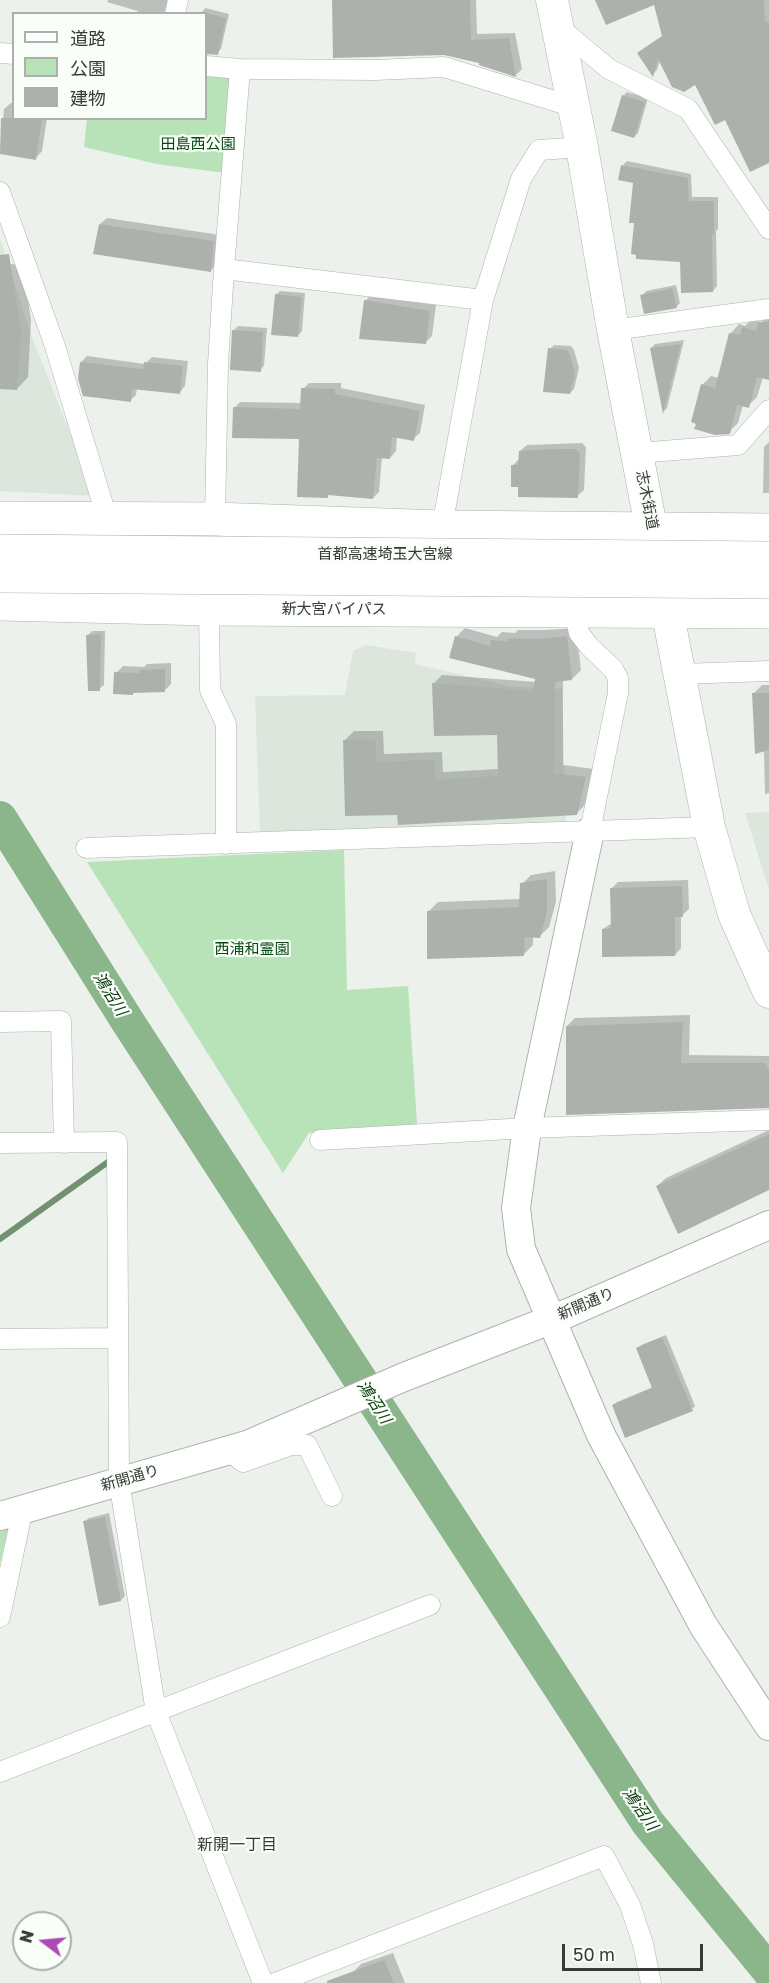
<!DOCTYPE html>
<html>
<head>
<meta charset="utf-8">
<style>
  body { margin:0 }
  #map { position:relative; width:769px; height:1983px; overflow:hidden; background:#ecf1ec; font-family:"Golos Text","Noto Sans JP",sans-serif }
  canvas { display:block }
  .legend { position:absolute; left:12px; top:12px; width:195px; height:108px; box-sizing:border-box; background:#f9fef9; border:2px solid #acb0ac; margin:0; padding:8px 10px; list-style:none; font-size:18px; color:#383a38 }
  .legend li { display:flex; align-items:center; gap:12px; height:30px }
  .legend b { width:30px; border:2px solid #acb0ac }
  .north { position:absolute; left:12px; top:1911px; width:60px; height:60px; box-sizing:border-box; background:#f9fef9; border:2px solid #acb0ac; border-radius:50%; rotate:286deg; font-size:16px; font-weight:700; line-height:24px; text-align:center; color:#383a38 }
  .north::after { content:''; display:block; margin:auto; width:21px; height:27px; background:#ab4bb3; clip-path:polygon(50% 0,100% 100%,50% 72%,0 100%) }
  .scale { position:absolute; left:562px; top:1944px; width:141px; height:27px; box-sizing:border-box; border:3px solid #383a38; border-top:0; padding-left:8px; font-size:18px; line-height:21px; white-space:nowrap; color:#383a38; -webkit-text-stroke:4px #f9fef9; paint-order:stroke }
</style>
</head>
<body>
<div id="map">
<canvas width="769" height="1983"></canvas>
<ul class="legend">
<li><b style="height:8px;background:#fff"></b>道路</li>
<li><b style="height:16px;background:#b8e2b8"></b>公園</li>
<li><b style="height:16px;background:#acb1ac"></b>建物</li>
</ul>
<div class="north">N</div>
<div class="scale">50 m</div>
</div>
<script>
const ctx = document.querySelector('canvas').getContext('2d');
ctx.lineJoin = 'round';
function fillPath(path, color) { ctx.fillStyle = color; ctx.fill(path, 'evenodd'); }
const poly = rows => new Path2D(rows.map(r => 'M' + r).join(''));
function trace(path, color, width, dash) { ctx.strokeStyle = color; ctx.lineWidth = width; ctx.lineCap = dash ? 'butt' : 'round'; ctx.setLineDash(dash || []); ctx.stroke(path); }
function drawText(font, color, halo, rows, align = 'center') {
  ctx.font = font + ' "Golos Text","Noto Sans JP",sans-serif'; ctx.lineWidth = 4.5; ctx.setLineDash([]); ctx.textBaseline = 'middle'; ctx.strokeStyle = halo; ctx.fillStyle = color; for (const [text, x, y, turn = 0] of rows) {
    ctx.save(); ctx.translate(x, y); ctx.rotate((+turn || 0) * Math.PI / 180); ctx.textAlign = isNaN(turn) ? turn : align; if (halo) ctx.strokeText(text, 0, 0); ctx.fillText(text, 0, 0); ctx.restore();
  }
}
const built = poly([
  [0,239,32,337,95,496,0,491],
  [366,645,416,653,415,664,509,686,562,689,566,824,260,836,255,696,345,695,353,651],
  [769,812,769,890,745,813]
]);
const green = poly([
  [206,74,226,75,233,82,225,173,157,164,84,147,87,119,206,118],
  [344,850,347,990,408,986,417,1124,309,1133,283,1173,87,862],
  [6,1525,8,1530,0,1563,0,1527]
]);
const shadow = poly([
  [108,0,168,0,164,14,137,14,138,11,107,2],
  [333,0,476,0,477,34,515,33,522,69,516,75,480,62,444,54],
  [654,0,769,0,769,161,726,118,696,83,660,60,657,70,653,74,639,53,664,35],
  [205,8,229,14,221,49,217,53,206,51,206,14,201,14],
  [627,92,648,98,638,133,634,137,623,96],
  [11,103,14,103,14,118,47,118,42,151,36,158,0,153,4,109],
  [627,161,691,174,692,197,718,197,718,229,716,231,717,286,713,291,682,260,635,222,635,181,623,165],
  [107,218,220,235,217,264,211,270,100,224],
  [0,263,23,265,31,320,28,377,17,389,0,387],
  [676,285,680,303,676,307,642,296,646,291],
  [280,291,305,293,302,331,298,336,276,295],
  [372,294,436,305,432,336,425,343,366,300],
  [769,315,769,376,763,377,757,397,748,406,743,405,738,423,729,432,702,385,711,376,719,378,731,333,739,324,745,326,752,319,761,322],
  [238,326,267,328,264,366,260,370,234,330],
  [684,340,667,408,664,411,651,348,655,344],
  [554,345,571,346,574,350,579,368,574,389,570,393,550,349],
  [87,356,145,364,152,357,188,361,185,386,180,392,137,388,136,395,130,401,81,362],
  [309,383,341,383,341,388,425,405,420,433,413,439,397,436,396,451,390,458,382,457,379,492,373,498,330,494,327,496,301,438,234,408,240,402,302,403,303,389],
  [769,442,769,493,763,493,764,447],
  [582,443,586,447,584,490,577,496,520,486,512,466,519,459,520,451,527,445],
  [465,628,497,637,502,632,515,633,518,630,546,630,576,628,581,670,572,679,563,680,563,765,594,769,585,805,576,814,399,813,345,740,354,731,383,731,384,754,442,752,443,772,499,769,498,733,433,684,442,675,536,682,537,678,456,637],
  [92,631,105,631,104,685,99,689,87,636],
  [171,663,171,684,165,690,116,673,123,666,144,667,147,664],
  [762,685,769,685,769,793,765,794,764,750,753,694],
  [555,871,556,902,549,927,540,936,533,936,533,945,524,954,429,911,438,902,521,899,522,884,531,875],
  [688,880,689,909,681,916,681,948,675,955,603,929,612,923,612,888,618,882],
  [690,1015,689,1055,769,1056,769,1108,567,1026,575,1018],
  [769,1130,769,1188,657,1186,666,1178],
  [666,1335,695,1406,692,1409,613,1405,617,1402,653,1387,638,1348,641,1345],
  [109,1513,125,1596,121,1600,84,1522,89,1518],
  [393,1953,405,1983,355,1983,352,1973,361,1964]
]);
const stream = poly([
  [178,1123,189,1117],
  [0,1239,108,1162]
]);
const river = poly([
  [0,818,128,1022,648,1823,769,1971]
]);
const building = poly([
  [332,0,470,0,471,40,509,38,516,77,479,65,479,63,444,55,333,58],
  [595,0,764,0,765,22,769,22,769,163,750,172,725,120,715,125,695,85,684,92,672,87,658,59,653,77,637,53,662,36,654,5,606,25],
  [206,13,226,18,218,55,206,54],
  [622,95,645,102,634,138,611,131],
  [1,118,42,118,36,160,0,154],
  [621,165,688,178,689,201,714,201,714,235,712,235,713,292,681,293,680,262,636,259,636,255,631,254,634,223,629,223,633,183,618,180],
  [99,224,214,241,211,272,93,254],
  [9,254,21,332,17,390,0,389,0,255],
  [672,288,677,308,644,314,640,295],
  [275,294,302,297,298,337,271,335],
  [364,300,430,311,426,344,359,339],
  [769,321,769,380,757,377,749,408,737,405,730,434,715,435,694,429,696,424,691,422,701,384,715,388,729,333,740,335,742,327,756,331,758,323],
  [232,330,263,332,261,372,230,370],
  [681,344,663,414,650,348],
  [548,348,567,350,570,355,575,373,570,394,543,392],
  [80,362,143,369,144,362,183,366,180,394,132,389,131,402,83,396,78,379],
  [301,388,335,389,335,394,420,411,414,441,392,437,390,459,377,458,373,499,328,495,328,498,297,497,299,439,232,438,233,407,300,409],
  [555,449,576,449,580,453,578,498,518,497,518,487,511,487,511,465,518,465,519,451],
  [101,634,100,691,88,691,86,635],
  [455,636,490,646,491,640,508,641,508,638,537,639,567,636,572,680,555,682,554,773,586,777,577,815,398,825,397,815,345,816,343,740,375,739,376,762,434,760,435,780,498,776,497,735,434,736,432,683,533,691,535,679,449,658],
  [165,669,165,692,133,693,133,695,113,694,114,672,139,673,139,670],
  [752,693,769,693,769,750,755,754],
  [547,879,547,912,540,938,525,937,524,956,427,959,427,911,519,907,520,883],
  [682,886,683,917,675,917,675,956,602,957,602,929,611,928,610,888],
  [683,1022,681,1063,765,1063,769,1070,769,1108,566,1115,566,1026],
  [769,1134,769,1190,678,1234,656,1186],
  [662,1337,693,1411,625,1438,612,1405,652,1388,636,1348],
  [105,1517,121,1601,99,1606,83,1521],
  [384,1960,394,1983,327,1983,327,1981]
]);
const street = poly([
  [175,14,178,0],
  [556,25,609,69,688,109,769,229],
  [0,53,14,54],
  [206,66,240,69,375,70,444,67,574,107],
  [240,69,224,269,483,300],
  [0,192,55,346,107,518],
  [613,330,769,309],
  [638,453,738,445,769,410],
  [215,519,218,364,224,269],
  [442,527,483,300,521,179,539,150,582,147],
  [209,609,210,690,226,724,226,844],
  [574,611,579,633,589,646,613,669,618,678,618,693,590,831],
  [680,674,769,671],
  [86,848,709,827],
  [0,1022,61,1021,64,1143],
  [320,1140,527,1128,769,1120],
  [0,1143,117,1142,119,1481,156,1712,263,1983],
  [0,1339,118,1338],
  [228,1450,243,1462,291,1445,307,1445,332,1496],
  [0,1617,20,1522,18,1512],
  [0,1772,430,1605],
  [275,1983,604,1856,630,1905,643,1944,651,1983]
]);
const secondary = poly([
  [590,831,527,1128,516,1208,521,1249,601,1435,703,1625,769,1726],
  [0,1516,247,1445,404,1377,568,1313,769,1225]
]);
const primary = poly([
  [552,0,582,147,613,330,709,827,734,914,769,992]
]);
const highway = poly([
  [0,518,215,519,442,527,769,530],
  [0,604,209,609,769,612]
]);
const highwayBridge = poly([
  [0,551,769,558],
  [0,576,769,582]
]);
const parkNames = [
  ["田島西公園",198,144],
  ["西浦和霊園",252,949]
];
const streetNames = [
  ["志木街道",647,500,79],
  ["首都高速埼玉大宮線",385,554],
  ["新大宮バイパス",334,609],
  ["新開通り",586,1304,-23],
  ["新開通り",130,1478,-16]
];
const waterNames = [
  ["鴻沼川",110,994,58],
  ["鴻沼川",374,1402,57],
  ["鴻沼川",640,1809,55]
];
const neighbourhoodNames = [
  ["新開一丁目",237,1845]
];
fillPath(built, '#dce6dc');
fillPath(green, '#b8e2b8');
fillPath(shadow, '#0003');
trace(stream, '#729172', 6);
trace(river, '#8bb68b', 34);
fillPath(building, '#acb1ac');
trace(street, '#aeb2ae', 21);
trace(secondary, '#aeb2ae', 30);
trace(primary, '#aeb2ae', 33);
trace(highway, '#aeb2ae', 34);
trace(street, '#fff', 20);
trace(secondary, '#fff', 28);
trace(primary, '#fff', 32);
trace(highway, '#fff', 33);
trace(highwayBridge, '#aeb2ae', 34, []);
trace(highwayBridge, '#fff', 33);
drawText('15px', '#094a13', '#f9fef9', parkNames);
drawText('15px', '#383a38', '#f9fef9', streetNames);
drawText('italic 16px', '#06360c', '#f9fef9', waterNames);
drawText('16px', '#383a38', '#f9fef9', neighbourhoodNames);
</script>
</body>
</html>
